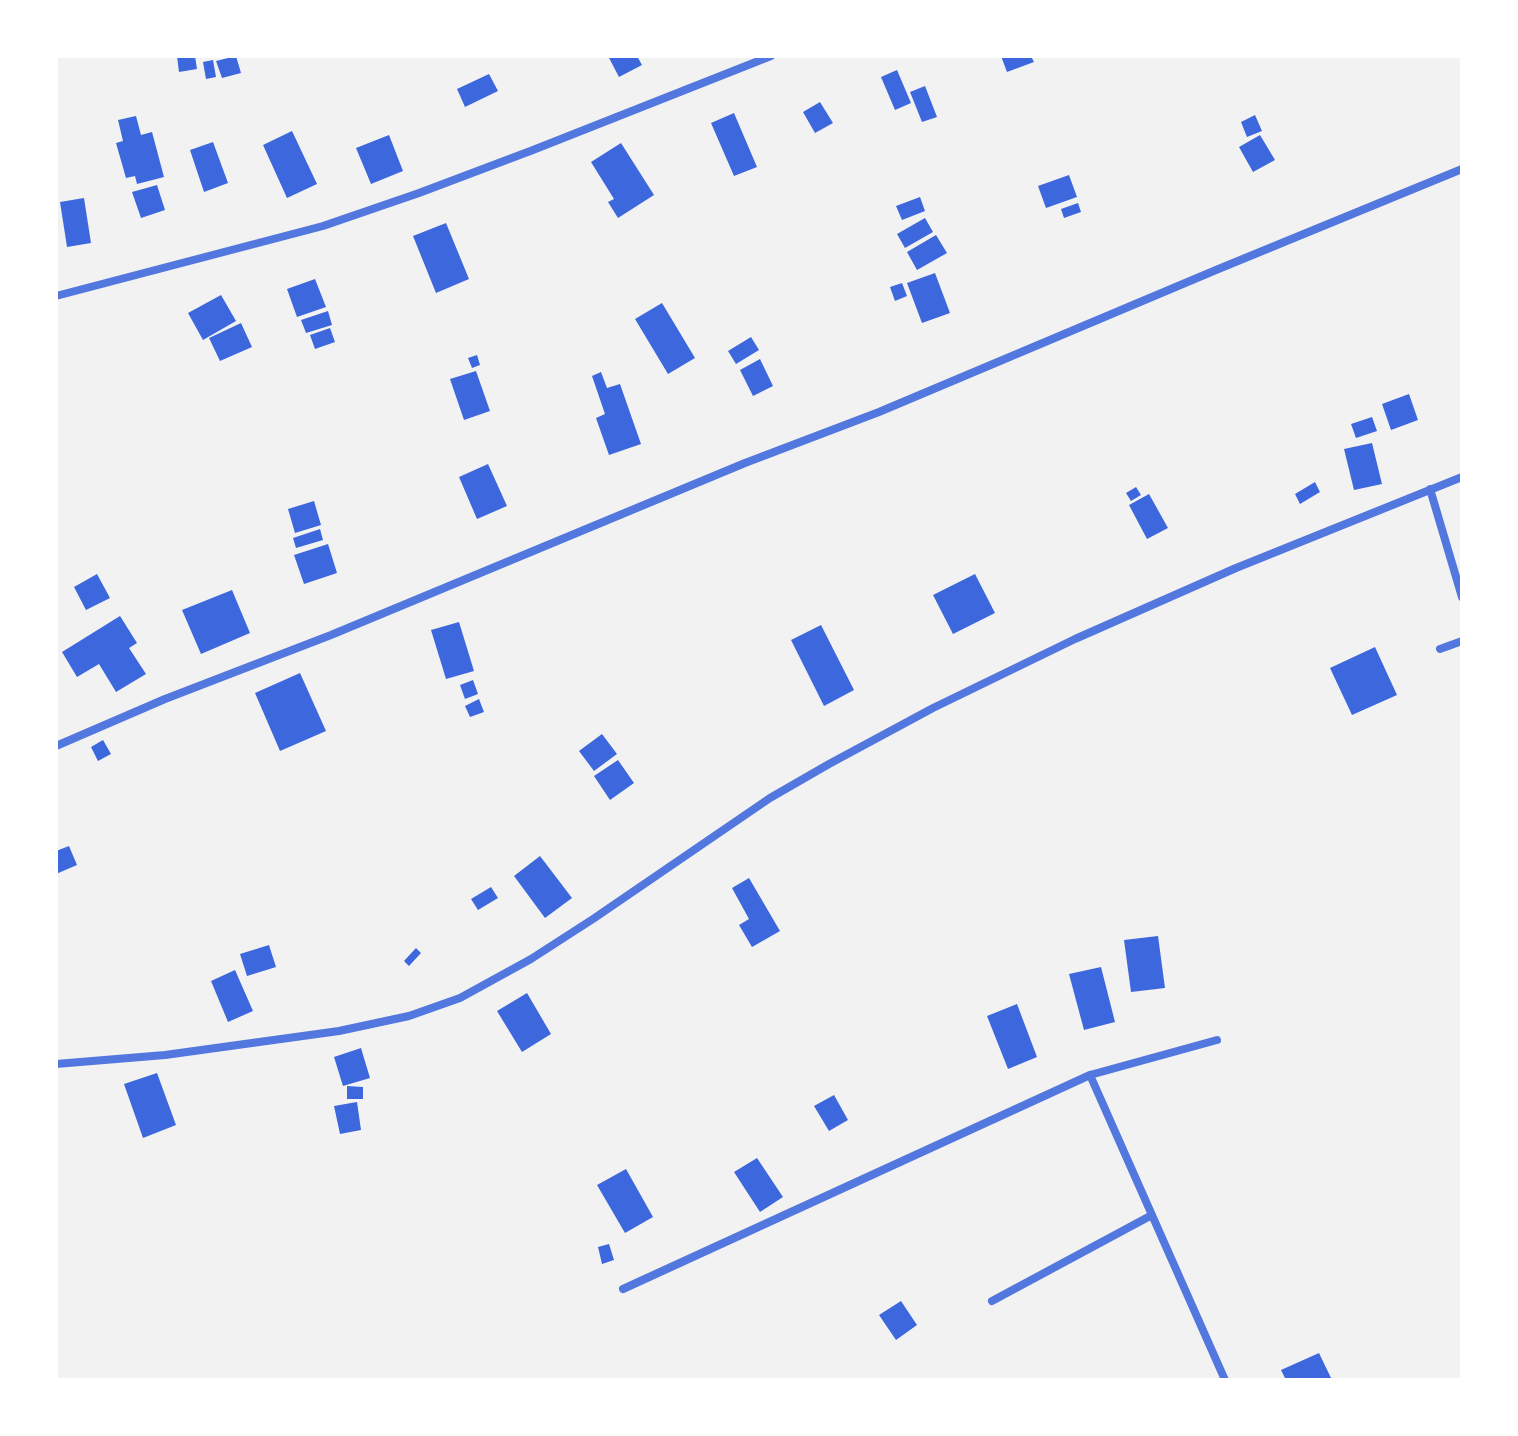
<!DOCTYPE html>
<html>
<head>
<meta charset="utf-8">
<style>
  body { margin:0 }
  #map { position:relative; width:1518px; height:1436px; overflow:hidden; background:#f2f2f2; font-family:"Space Grotesk",sans-serif }
  canvas { display:block }
  .frame { position:absolute; inset:0; border:58px solid #fff; pointer-events:none }
</style>
</head>
<body>
<div id="map">
<canvas width="1518" height="1436"></canvas>
<div class="frame"></div>
</div>
<script>
const ctx = document.querySelector('canvas').getContext('2d');
ctx.lineJoin = 'round';
function fillPath(path, color) { ctx.fillStyle = color; ctx.fill(path, 'evenodd'); }
const poly = rows => new Path2D(rows.map(r => 'M' + r).join(''));
function trace(path, color, width, dash) { ctx.strokeStyle = color; ctx.lineWidth = width; ctx.lineCap = dash ? 'butt' : 'round'; ctx.setLineDash(dash || []); ctx.stroke(path); }
const building = poly([
  [177,56,195,56,197,69,179,72],
  [236,56,241,73,222,78,216,61],
  [608,56,637,56,642,65,619,77],
  [1001,56,1031,56,1034,62,1007,72],
  [213,60,216,77,206,79,203,62],
  [897,70,911,103,895,110,881,77],
  [489,74,498,91,465,107,457,89],
  [925,86,937,117,922,122,910,92],
  [820,102,833,123,815,133,803,112],
  [734,113,757,167,734,176,711,123],
  [1255,115,1262,131,1247,137,1241,122],
  [136,116,141,135,152,132,164,177,137,184,135,176,126,178,116,143,123,141,118,120],
  [292,131,317,184,287,198,263,145],
  [389,135,403,171,371,184,356,148],
  [1260,135,1275,160,1253,172,1239,147],
  [213,142,228,183,204,192,190,150],
  [621,143,654,195,618,218,608,202,614,199,591,162],
  [1069,175,1077,197,1046,208,1038,186],
  [157,185,165,210,141,218,132,192],
  [920,197,925,211,902,220,896,206],
  [84,198,91,243,67,247,60,202],
  [1078,203,1081,212,1064,218,1061,209],
  [925,218,933,232,905,248,897,234],
  [446,223,469,279,436,293,413,236],
  [936,235,947,253,917,270,907,252],
  [935,273,950,313,922,323,907,283],
  [315,279,326,307,297,317,287,289],
  [902,283,907,296,895,301,890,287],
  [221,295,236,321,203,340,188,313],
  [662,303,695,358,668,374,635,319],
  [328,311,332,325,306,333,301,320],
  [241,323,252,347,220,361,209,338],
  [330,328,335,342,315,349,310,335],
  [751,337,759,350,736,364,728,351],
  [477,355,480,365,472,368,468,358],
  [760,359,773,386,753,396,740,370],
  [476,371,490,411,464,420,450,379],
  [601,372,607,388,620,384,641,444,609,455,596,418,605,414,592,376],
  [1409,394,1418,420,1391,430,1382,404],
  [1372,417,1377,431,1356,438,1351,424],
  [1372,443,1382,484,1354,490,1344,449],
  [488,464,507,506,477,519,459,477],
  [1315,482,1320,492,1300,504,1295,494],
  [1136,487,1141,495,1131,501,1126,493],
  [1149,494,1168,528,1147,539,1129,505],
  [314,501,321,525,295,533,288,509],
  [320,529,323,540,296,548,293,538],
  [328,544,337,573,304,584,294,555],
  [97,574,110,598,86,610,74,587],
  [975,574,995,613,953,634,933,595],
  [232,590,250,633,201,654,182,610],
  [120,616,137,643,129,648,146,674,116,692,99,664,77,677,62,652],
  [459,622,474,671,446,679,431,630],
  [821,625,854,690,824,706,791,640],
  [1375,647,1397,695,1352,715,1330,668],
  [300,673,326,731,280,751,255,693],
  [473,680,478,694,465,699,460,685],
  [479,699,484,712,470,717,465,706],
  [602,734,617,754,594,771,579,751],
  [103,740,111,754,98,761,91,747],
  [618,760,634,783,610,800,594,776],
  [69,846,77,865,56,874,56,851],
  [540,856,572,898,545,918,514,876],
  [749,878,780,931,752,947,739,925,749,919,732,888],
  [491,887,498,898,478,910,471,899],
  [1158,936,1165,988,1131,992,1124,940],
  [269,945,276,967,247,976,240,954],
  [416,948,421,953,409,966,404,961],
  [1101,967,1115,1022,1084,1030,1069,974],
  [235,970,253,1011,228,1022,211,981],
  [527,993,551,1034,522,1052,497,1011],
  [1017,1004,1037,1057,1008,1069,987,1016],
  [361,1048,370,1078,343,1086,334,1057],
  [157,1073,176,1125,143,1138,124,1084],
  [347,1086,363,1087,363,1099,347,1099],
  [834,1095,848,1120,829,1131,814,1106],
  [357,1102,361,1130,340,1134,334,1106],
  [757,1158,783,1197,760,1212,734,1172],
  [626,1169,653,1217,625,1233,597,1185],
  [609,1244,614,1260,602,1264,598,1247],
  [901,1301,917,1325,896,1340,879,1315],
  [1319,1353,1332,1380,1286,1380,1281,1370]
]);
const minor = poly([
  [56,296,323,226,419,193,533,150,771,56],
  [1430,489,1462,597],
  [1440,649,1462,641],
  [56,746,165,699,331,635,745,463,879,412,1216,270,1462,169],
  [56,1064,165,1055,339,1031,409,1016,460,998,531,959,593,919,770,798,829,764,933,708,1075,639,1236,568,1462,477],
  [1090,1075,1225,1380],
  [623,1289,1090,1075,1217,1040],
  [992,1301,1152,1215]
]);
fillPath(building, '#3d67dc');
trace(minor, '#5277de', 8);
</script>
</body>
</html>
